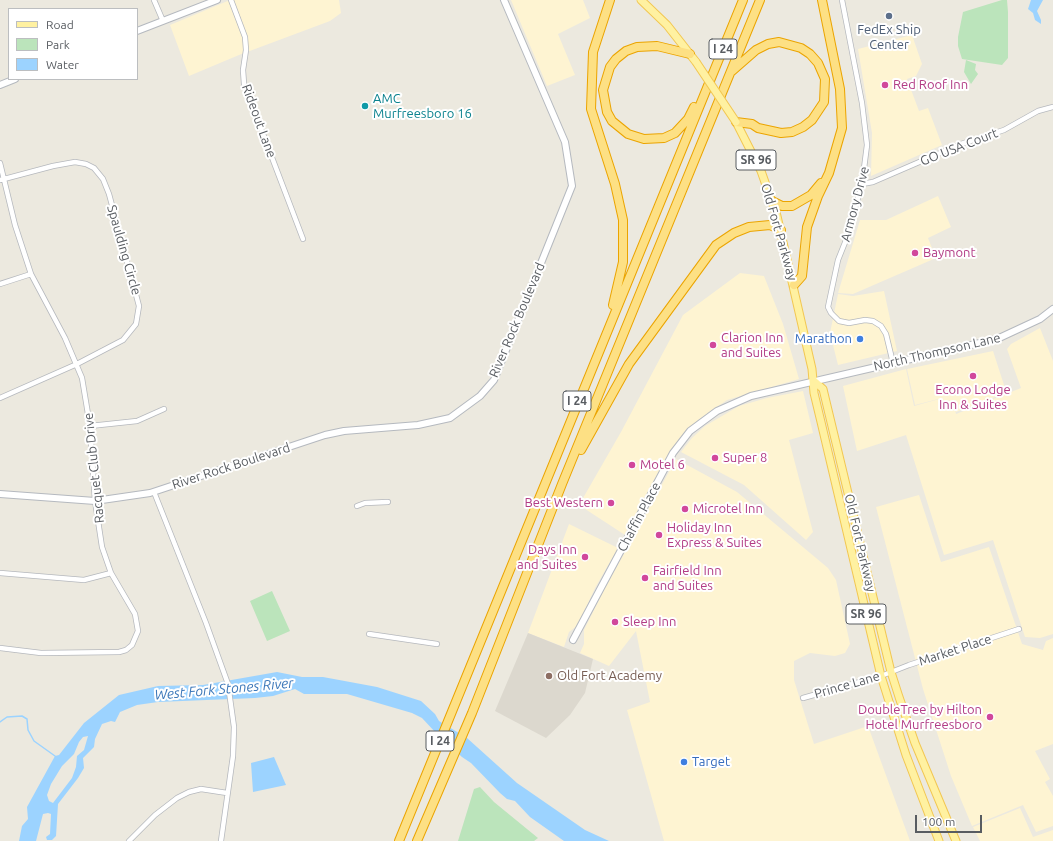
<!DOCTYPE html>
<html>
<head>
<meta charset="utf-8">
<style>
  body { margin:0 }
  #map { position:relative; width:1053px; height:841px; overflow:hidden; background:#ece9df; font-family:Ubuntu,sans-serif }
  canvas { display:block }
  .legend { position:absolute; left:8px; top:8px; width:130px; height:72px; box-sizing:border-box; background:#fff; border:1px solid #bcbec0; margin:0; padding:5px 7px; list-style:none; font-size:12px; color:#585c61 }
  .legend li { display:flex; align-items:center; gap:8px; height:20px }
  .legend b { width:20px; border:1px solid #bcbec0 }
  .scale { position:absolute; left:915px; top:815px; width:67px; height:18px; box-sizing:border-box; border:2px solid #585c61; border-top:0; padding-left:5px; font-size:12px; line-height:14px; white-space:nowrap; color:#585c61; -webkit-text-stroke:3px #fff; paint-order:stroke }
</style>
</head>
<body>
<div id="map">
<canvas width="1053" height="841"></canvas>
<ul class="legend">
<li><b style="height:5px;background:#fff1a1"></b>Road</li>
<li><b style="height:11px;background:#bbe4bb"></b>Park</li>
<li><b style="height:11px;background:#9cd3ff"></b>Water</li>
</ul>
<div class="scale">100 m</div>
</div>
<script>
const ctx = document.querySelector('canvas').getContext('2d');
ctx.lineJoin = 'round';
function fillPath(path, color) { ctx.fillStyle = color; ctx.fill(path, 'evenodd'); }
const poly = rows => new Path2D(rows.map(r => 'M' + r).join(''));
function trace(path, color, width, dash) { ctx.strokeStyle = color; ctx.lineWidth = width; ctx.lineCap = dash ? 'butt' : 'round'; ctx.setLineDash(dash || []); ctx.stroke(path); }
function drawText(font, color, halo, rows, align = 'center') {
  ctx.font = font + ' Ubuntu,sans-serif'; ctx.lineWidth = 4; ctx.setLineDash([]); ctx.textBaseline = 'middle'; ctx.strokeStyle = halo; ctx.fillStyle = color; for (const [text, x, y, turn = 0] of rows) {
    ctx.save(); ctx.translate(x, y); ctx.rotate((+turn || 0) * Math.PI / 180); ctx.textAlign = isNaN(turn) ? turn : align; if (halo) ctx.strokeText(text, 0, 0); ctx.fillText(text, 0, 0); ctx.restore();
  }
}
const commercial = poly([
  [230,0,339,0,341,13,330,21,239,55,189,76,170,25],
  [511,0,583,0,590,18,558,34,575,75,547,86],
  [912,35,922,64,916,76,907,79,919,111,928,108,942,145,871,176,872,133,858,49],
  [938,196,951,227,928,238,936,258,853,294,838,293,860,220,886,220],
  [740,273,764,276,783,324,799,379,727,400,698,420,680,438,666,458,625,535,579,505,621,432,683,315],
  [884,291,897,351,838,365,830,333,838,294,853,296],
  [1040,328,1053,361,1053,634,1040,638,1025,637,993,540,944,555,906,435,857,451,843,386,906,369,914,406,950,396,915,405,907,369,993,351,1005,388,1000,395,956,412,952,396,956,414,1021,388,1007,349,1011,344],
  [803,391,813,433,789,440,813,532,806,540,744,485,681,452,692,438,705,426,739,406,767,398],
  [676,459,737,492,828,568,836,580,850,644,845,653,835,656,810,653,794,661,794,680,814,744,868,726,910,841,664,841,627,710,650,702,636,631,609,666,580,653,584,644,584,630,604,590],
  [919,495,941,562,989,547,1022,644,1043,650,1046,641,1053,638,1053,744,1035,751,1050,779,1045,782,1053,796,1053,826,1036,832,1023,805,972,826,951,776,923,689,876,507],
  [569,524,618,548,595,588,578,625,569,632,564,647,528,633],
  [1020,808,1033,837,1053,830,1053,841,980,841,973,827]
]);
const education = poly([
  [528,633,593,659,585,693,570,715,546,738,495,711]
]);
const green = poly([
  [1002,0,1007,0,1008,12,1008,58,1002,65,962,59,958,46,958,37,963,12],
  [966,60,976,64,975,70,978,74,971,84,964,72],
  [272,591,290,631,267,641,250,601],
  [480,787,494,802,538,838,534,841,458,841,474,789]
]);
const water = poly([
  [1031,0,1043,0,1037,11,1041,20,1041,24,1035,20,1033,13,1028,9],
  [277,672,302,677,323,677,377,687,421,701,435,714,439,721,467,738,517,783,585,830,609,841,564,841,530,817,515,801,507,799,500,793,471,763,462,757,436,733,422,718,412,713,347,694,304,694,295,689,273,696,255,698,158,702,137,705,120,712,115,722,111,721,102,724,95,739,94,747,83,758,84,768,78,778,58,804,56,836,52,840,47,840,46,837,50,834,51,814,48,813,43,814,36,841,19,841,22,826,28,819,27,807,55,756,59,755,84,723,119,695,158,686,203,685],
  [88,736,84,750,77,756,76,767,72,778,53,803,49,801,47,795,51,784,62,766,74,754,79,742,83,737],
  [274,757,286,785,253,792,251,763]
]);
const stream = poly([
  [0,722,7,717,22,716,27,719,28,730,34,741,55,756]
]);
const street = poly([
  [154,0,163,21],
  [231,0,245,37,246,50,243,70,244,84,303,239],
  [842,0,862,103,867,145,862,184,846,240,838,260,828,307,831,313,839,321,849,323,865,320,873,321,881,326,886,334,893,363],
  [0,163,15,225,31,274,65,338,82,378,90,426,95,501,102,547,111,573,135,614,138,631,132,645,126,650,119,652,41,653,0,648],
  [0,180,53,166,75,162,86,164,94,168,103,179,109,194,139,306,136,324,123,340,77,364,0,398],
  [862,184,873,182,961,144,1004,130,1038,111,1053,107],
  [0,284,31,274],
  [90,426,137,421,164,409],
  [154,492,206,623,228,684,234,727,233,756,221,841],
  [357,506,365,503,388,502],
  [0,573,84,580,111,573],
  [369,634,437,644],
  [803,698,881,676,909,665,1019,629],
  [129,841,155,815,177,798,189,792,201,789,227,793]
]);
const secondary = poly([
  [137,31,217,0],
  [0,85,15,79],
  [0,494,95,501,150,493,325,435,344,431,418,425,450,418,480,396,494,380,572,186,565,142,504,0],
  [573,640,673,453,690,431,717,411,751,396,997,339,1040,319,1053,309]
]);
const primary = poly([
  [641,0,667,25,696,62],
  [736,122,761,171,777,216,812,369,814,393,821,422,881,676,906,755,939,841],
  [814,381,823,389,891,672,899,697,915,743,956,841]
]);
const highway = poly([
  [610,0,593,52,591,109,615,184,623,220,623,262,613,305],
  [690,54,657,46,637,47,626,51,616,59,610,67,603,90,607,112,612,121,628,134,644,139,664,138,675,133,688,119,694,107],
  [732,71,756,50,768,44,779,42,801,48,810,54,818,63,825,79,824,102,812,120,803,127,792,132,781,133,758,128,752,124,736,122],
  [772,201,782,206,792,206,811,195,821,183],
  [794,285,802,276,807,227,818,196,829,173,842,128,840,89,822,0],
  [581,450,629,364,716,245,734,233,749,227,770,225,781,230],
  [399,841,743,0],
  [417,841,472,713,562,484,760,0]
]);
const primaryBridge = poly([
  [696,62,736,122]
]);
const markers = [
  [889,16,4,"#5c6f8a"],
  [885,85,4,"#d1479c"],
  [365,106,4,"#0f9aa8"],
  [915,253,4,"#d1479c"],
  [860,339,4,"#3f7fe0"],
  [713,345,4,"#d1479c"],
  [973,376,4,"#d1479c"],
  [715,458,4,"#d1479c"],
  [632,465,4,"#d1479c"],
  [611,503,4,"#d1479c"],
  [685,509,4,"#d1479c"],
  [659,535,4,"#d1479c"],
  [585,557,4,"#d1479c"],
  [645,578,4,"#d1479c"],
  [615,622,4,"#d1479c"],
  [549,676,4,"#8d6e63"],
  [990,717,4,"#d1479c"],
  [684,762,4,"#3f7fe0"]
];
const shields = [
  [723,49,28],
  [756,160,40],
  [577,401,28],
  [866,614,40],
  [440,741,28]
];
const shieldNames = [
  ["I 24",723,49],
  ["SR 96",756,160],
  ["I 24",577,401],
  ["SR 96",866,614],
  ["I 24",440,741]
];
const serviceNames = [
  ["FedEx Ship",889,30],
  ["Center",889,45]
];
const hotelNames = [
  ["Red Roof Inn",893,85],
  ["Baymont",923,253],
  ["Clarion Inn",721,338],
  ["and Suites",721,353],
  ["Econo Lodge",973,390,"center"],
  ["Inn & Suites",973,405,"center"],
  ["Super 8",723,458],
  ["Motel 6",640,465],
  ["Best Western",603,503,"right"],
  ["Microtel Inn",693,509],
  ["Holiday Inn",667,528],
  ["Express & Suites",667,543],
  ["Days Inn",577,550,"right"],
  ["and Suites",577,565,"right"],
  ["Fairfield Inn",653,571],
  ["and Suites",653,586],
  ["Sleep Inn",623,622],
  ["DoubleTree by Hilton",982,710,"right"],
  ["Hotel Murfreesboro",982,725,"right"]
];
const cultureNames = [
  ["AMC",373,99],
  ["Murfreesboro 16",373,114]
];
const streetNames = [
  ["Rideout Lane",259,121,70],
  ["GO USA Court",959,147,-21],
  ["Armory Drive",855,204,-75],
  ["Old Fort Parkway",779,232,74],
  ["Spaulding Circle",124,250,74],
  ["River Rock Boulevard",517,320,-67],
  ["North Thompson Lane",937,352,-13],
  ["River Rock Boulevard",231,466,-18],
  ["Racquet Club Drive",94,468,-96],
  ["Chaffin Place",639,517,-62],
  ["Old Fort Parkway",860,543,77],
  ["Market Place",955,650,-18],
  ["Prince Lane",847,685,-16]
];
const shopNames = [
  ["Marathon",852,339],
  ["Target",692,762,"left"]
];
const educationNames = [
  ["Old Fort Academy",557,676]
];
const waterNames = [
  ["West Fork Stones River",224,689,-5]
];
fillPath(commercial, '#fef4d2');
fillPath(education, '#dcd8ce');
fillPath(green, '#bbe4bb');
fillPath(water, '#9cd3ff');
trace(stream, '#9cd3ff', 1.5);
trace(street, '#b5b8bd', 6);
trace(secondary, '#b5b9bf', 8);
trace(primary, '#f2c752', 9);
trace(highway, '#eba400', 10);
trace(street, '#fff', 4.5);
trace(secondary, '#fff', 6);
trace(primary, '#fff1a1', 7);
trace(highway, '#fde084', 8);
trace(primaryBridge, '#f2c752', 9, []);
trace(primaryBridge, '#fff1a1', 7);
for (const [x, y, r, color] of markers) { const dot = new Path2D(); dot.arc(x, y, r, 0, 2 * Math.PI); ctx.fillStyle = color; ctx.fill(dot); trace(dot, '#fff', 1.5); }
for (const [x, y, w] of shields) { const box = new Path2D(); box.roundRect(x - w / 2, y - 10, w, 20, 3); ctx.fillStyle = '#fff'; ctx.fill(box); trace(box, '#585c61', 1); }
drawText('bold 12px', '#585c61', null, shieldNames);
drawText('13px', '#4e5e75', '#fff', serviceNames);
drawText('13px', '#b23c85', '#fff', hotelNames, 'left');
drawText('13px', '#0d838f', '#fff', cultureNames, 'left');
drawText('13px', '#585c61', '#fff', streetNames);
drawText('13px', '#366cbe', '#fff', shopNames, 'right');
drawText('13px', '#785e54', '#fff', educationNames, 'left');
drawText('italic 14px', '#3d78b9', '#fff', waterNames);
</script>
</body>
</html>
